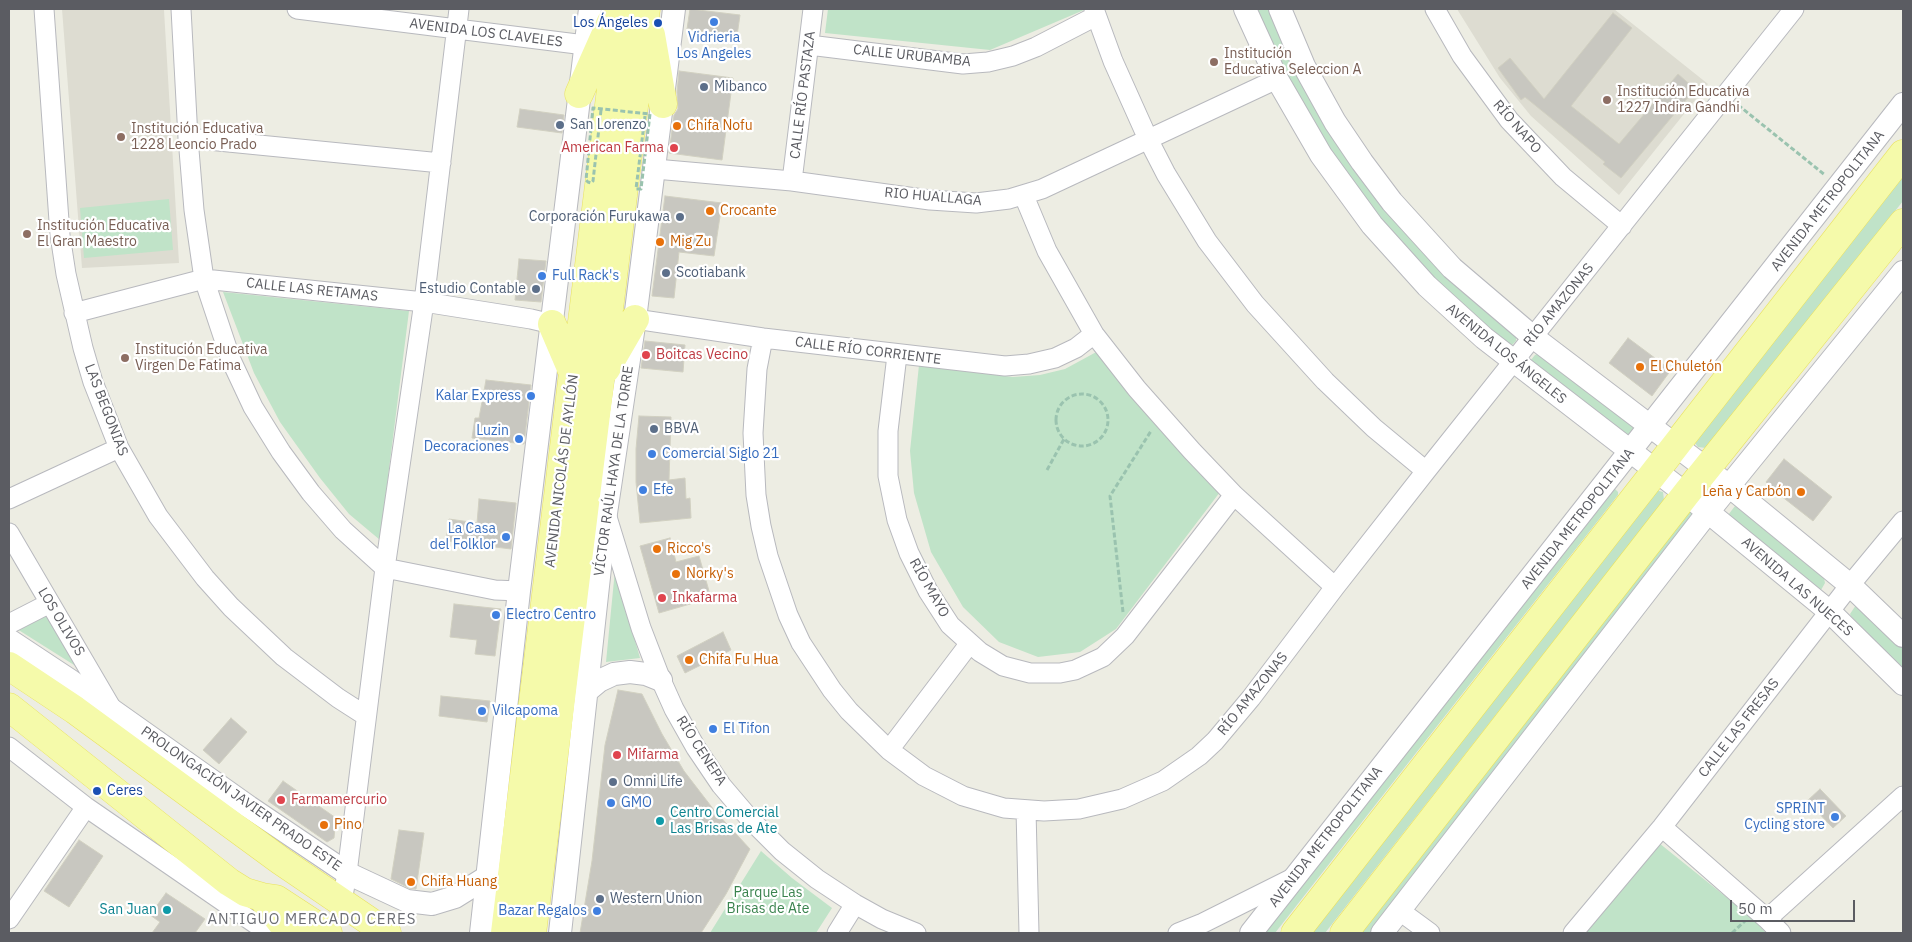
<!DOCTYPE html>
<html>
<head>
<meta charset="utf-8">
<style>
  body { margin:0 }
  #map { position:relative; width:1912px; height:942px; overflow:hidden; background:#edede3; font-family:"IBM Plex Sans",sans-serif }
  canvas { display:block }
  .frame { position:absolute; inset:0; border:10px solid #5b5c62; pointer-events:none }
  .scale { position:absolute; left:1730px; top:900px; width:125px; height:22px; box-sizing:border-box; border:2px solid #5b5c62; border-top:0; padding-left:6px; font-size:15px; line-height:18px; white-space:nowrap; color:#5b5c62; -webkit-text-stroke:4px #fff; paint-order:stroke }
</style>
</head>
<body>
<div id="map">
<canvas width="1912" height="942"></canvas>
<div class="frame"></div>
<div class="scale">50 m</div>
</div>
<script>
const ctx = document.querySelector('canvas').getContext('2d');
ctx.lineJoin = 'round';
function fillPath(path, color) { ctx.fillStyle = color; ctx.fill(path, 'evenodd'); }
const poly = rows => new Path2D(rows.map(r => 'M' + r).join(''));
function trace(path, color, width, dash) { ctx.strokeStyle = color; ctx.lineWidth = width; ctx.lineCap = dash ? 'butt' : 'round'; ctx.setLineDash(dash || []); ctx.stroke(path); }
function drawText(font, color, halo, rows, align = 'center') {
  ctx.font = font + ' "IBM Plex Sans",sans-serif'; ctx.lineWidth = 4.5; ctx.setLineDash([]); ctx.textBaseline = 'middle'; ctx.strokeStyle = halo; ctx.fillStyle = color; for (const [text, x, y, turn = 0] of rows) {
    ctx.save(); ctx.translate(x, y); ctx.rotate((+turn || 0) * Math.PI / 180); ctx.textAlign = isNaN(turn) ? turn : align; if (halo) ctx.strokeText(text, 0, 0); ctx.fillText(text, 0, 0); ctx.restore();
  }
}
const education = poly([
  [62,9,164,10,179,263,82,268],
  [1457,9,1614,9,1708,84,1619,195,1531,116,1500,78]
]);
const green = poly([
  [828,9,1084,9,1084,10,990,50,825,33],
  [1255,9,1273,9,1330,126,1516,337,1516,341,1512,345,1507,347,1436,284,1345,175,1283,74],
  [1903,166,1903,201,1710,445,1706,448,1698,447,1695,443],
  [169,199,173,250,84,258,80,208],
  [223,292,409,311,380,540,349,514,320,478,280,422,254,373],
  [1100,350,1220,492,1116,629,1080,652,1038,657,999,642,963,607,931,552,914,493,910,451,919,365,1013,377,1040,375,1065,369],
  [1539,353,1636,429,1631,439,1530,361,1535,355],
  [1614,488,1618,492,1618,495,1275,933,1261,933],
  [1655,490,1663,492,1664,500,1325,933,1307,933],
  [1735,506,1824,578,1825,583,1821,590,1818,592,1725,519],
  [1690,511,1693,512,1695,517,1370,933,1359,933],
  [615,570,640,658,606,662],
  [1856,605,1858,605,1903,648,1903,670,1851,616,1850,614],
  [48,613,82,670,17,629],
  [1659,843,1751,917,1766,933,1585,933],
  [761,851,792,878,832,908,816,933,710,933]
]);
const building = poly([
  [690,9,740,15,737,36,687,29,690,9],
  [1613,13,1632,28,1571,106,1619,144,1678,74,1695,89,1621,178,1603,164,1605,162,1525,97,1521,100,1498,68,1510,58,1544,99,1613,13],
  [679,71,733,78,722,160,669,153,674,115,678,109,677,92,679,71],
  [520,109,564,115,562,133,517,127,520,109],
  [665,196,722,203,714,256,679,252,674,298,652,296,665,196],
  [519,259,546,261,541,302,515,300,519,259],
  [1628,338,1671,370,1652,396,1609,363,1628,338],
  [645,341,685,345,683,372,641,368,645,341],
  [486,380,531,385,524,444,472,438,475,418,479,418,486,380],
  [639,416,671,417,669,480,685,478,686,499,690,498,691,518,640,523,636,482,636,449,639,416],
  [1784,459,1832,497,1813,521,1771,488,1766,482,1784,459],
  [479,499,516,503,511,549,446,541,449,519,477,523,479,499],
  [670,538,676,562,699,556,711,598,659,613,640,546,670,538],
  [454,604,501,609,495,656,475,654,477,640,450,637,454,604],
  [723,632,731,650,685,673,677,656,723,632],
  [618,690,642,694,662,734,684,771,714,810,750,849,726,894,701,933,580,933,592,861,605,745,618,690],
  [441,696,490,701,487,722,439,716,441,696],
  [231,718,247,732,219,764,203,750,231,718],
  [283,781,336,818,334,838,327,842,268,801,283,781],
  [1820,789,1846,816,1833,828,1807,801,1820,789],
  [399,830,424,833,416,889,409,888,391,879,399,830],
  [79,840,103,856,69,907,44,891,79,840],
  [166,893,205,919,195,933,152,933,160,922,150,915,166,893]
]);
const path = poly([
  [1738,105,1825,175],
  '1056 420a26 26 0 1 1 52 0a26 26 0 1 1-52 0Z',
  [1047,470,1064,439],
  [1123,612,1110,496,1151,431],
  [1732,933,1745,921]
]);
const minor = poly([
  [44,9,60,235,66,274,83,348,93,382,119,448,158,516,205,578,231,607,284,657,338,698,366,716],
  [181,9,188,138,194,210,204,279,231,360,253,407,281,452,311,493,343,530,385,568,495,590,519,591],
  [297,9,585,45],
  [1094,9,1113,61,1148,139,1166,174,1207,241,1255,304,1325,381,1374,428,1426,471],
  [1435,9,1462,56,1509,120,1563,177,1622,226],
  [809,45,963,64,988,62,1013,56,1036,47,1096,16],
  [188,138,441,163],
  [655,169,792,181,930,200,976,203,1009,199,1042,189,1277,79],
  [792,181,813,9],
  [1024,196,1047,251,1094,334,1137,389,1192,451,1234,495,1335,587],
  [74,313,204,279,424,302,531,319,552,324],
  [635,319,763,338,1005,366,1029,364,1055,358,1076,348,1094,334],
  [763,338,757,369,753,433,756,495,761,526,768,556,788,615,801,643,832,690,849,711,889,750,924,776,963,796,1004,808,1044,811,1079,809,1122,799,1163,781,1199,756,1215,741,1251,698,1335,587,1426,471,1794,9],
  [897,355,888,431,888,476,897,520,909,553,928,591,950,625,980,652,1003,666,1030,673,1060,673,1075,670,1103,657,1125,636,1234,495],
  [9,499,119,448],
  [607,517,641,628,661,680,674,709,696,748,721,785,750,819,782,851,817,879,855,904,882,919,916,933],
  [9,533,112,709],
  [9,624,50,603],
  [9,747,86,807,269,933],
  [889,750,970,643],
  [1026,810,1029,933],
  [1662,827,1767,919,1781,933],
  [342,902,347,873,385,568,424,302,459,9],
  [1400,911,1430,933],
  [9,919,86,807],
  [1767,919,1903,796],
  [837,933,855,904],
  [1178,933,1203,923,1293,878],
  [1573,933,1662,827,1850,585,1903,521]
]);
const tertiary = poly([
  [1245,9,1277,79,1321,155,1372,225,1427,286,1484,338,1686,494,1830,612,1903,684],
  [1280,9,1304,66,1335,122,1362,162,1392,202,1452,268,1533,337,1729,486,1850,585,1903,636],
  [9,640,71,681,249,807,347,873,407,901,432,904,455,897,487,877],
  [587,691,599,681,614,674,630,672,646,674,661,680],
  [481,933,519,591,590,9],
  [560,933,606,513,635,319,674,9],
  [1251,933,1903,104],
  [1382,933,1708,512,1903,272]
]);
const primary = poly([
  [651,35,663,104],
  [579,94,611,22],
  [552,324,573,373],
  [606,369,635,319],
  [9,666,75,710,281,861,387,933],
  [9,707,229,882,245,892,262,897,276,899,328,933],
  [263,899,284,926,288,933],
  [505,933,573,373,582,322,616,49,619,9],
  [532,933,646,9],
  [1295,933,1903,154],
  [1344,933,1686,494,1903,223]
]);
const pathBridge = poly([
  [601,110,593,181,591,183,588,182,586,180,593,108,650,114,641,189,636,189,645,116]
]);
const markers = [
  [714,22,5,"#3f7fe0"],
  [658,23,5,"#1a4fb4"],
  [1214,62,5,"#8d6e63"],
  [704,87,5,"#5c6f8a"],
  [1607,100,5,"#8d6e63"],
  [560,125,5,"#5c6f8a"],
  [677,126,5,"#e8710a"],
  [121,137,5,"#8d6e63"],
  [674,148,5,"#e0444e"],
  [710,211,5,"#e8710a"],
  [680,217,5,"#5c6f8a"],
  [27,234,5,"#8d6e63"],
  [660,242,5,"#e8710a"],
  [666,273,5,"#5c6f8a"],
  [542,276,5,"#3f7fe0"],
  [536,289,5,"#5c6f8a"],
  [646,355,5,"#e0444e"],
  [125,358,5,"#8d6e63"],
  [1640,367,5,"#e8710a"],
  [531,396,5,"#3f7fe0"],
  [654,429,5,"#5c6f8a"],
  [519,439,5,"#3f7fe0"],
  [652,454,5,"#3f7fe0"],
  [643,490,5,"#3f7fe0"],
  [1801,492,5,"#e8710a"],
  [506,537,5,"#3f7fe0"],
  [657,549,5,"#e8710a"],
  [676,574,5,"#e8710a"],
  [662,598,5,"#e0444e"],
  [496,615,5,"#3f7fe0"],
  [689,660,5,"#e8710a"],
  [482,711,5,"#3f7fe0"],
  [713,729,5,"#3f7fe0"],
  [617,755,5,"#e0444e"],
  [613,782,5,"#5c6f8a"],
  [97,791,5,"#1a4fb4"],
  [281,800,5,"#e0444e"],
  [611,803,5,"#3f7fe0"],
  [1835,817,5,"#3f7fe0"],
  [660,821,5,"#0f9aa8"],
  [324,825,5,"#e8710a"],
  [411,882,5,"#e8710a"],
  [600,899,5,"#5c6f8a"],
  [167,910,5,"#0f9aa8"],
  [597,911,5,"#3f7fe0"]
];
const transitNames = [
  ["Los Ángeles",648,23],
  ["Ceres",107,791,"left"]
];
const streetNames = [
  ["AVENIDA LOS CLAVELES",486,33,7],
  ["CALLE URUBAMBA",912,56,6],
  ["CALLE RÍO PASTAZA",803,95,-83],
  ["RÍO NAPO",1517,127,49],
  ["RIO HUALLAGA",933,197,5],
  ["AVENIDA METROPOLITANA",1828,201,-52],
  ["CALLE LAS RETAMAS",312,290,6],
  ["RÍO AMAZONAS",1559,305,-51],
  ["CALLE RÍO CORRIENTE",868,351,7],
  ["AVENIDA LOS ÁNGELES",1506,354,39],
  ["LAS BEGONIAS",106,410,69],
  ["AVENIDA NICOLÁS DE AYLLÓN",562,471,-83],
  ["VÍCTOR RAÚL HAYA DE LA TORRE",614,471,-82],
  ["AVENIDA METROPOLITANA",1578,519,-52],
  ["AVENIDA LAS NUECES",1797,587,41],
  ["RÍO MAYO",929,588,60],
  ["LOS OLIVOS",61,622,59],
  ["RÍO AMAZONAS",1253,694,-51],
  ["CALLE LAS FRESAS",1739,728,-52],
  ["RÍO CENEPA",701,751,57],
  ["PROLONGACIÓN JAVIER PRADO ESTE",241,799,35],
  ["AVENIDA METROPOLITANA",1326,837,-52]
];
const shopNames = [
  ["Vidrieria",714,38,"center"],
  ["Los Angeles",714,54,"center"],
  ["Full Rack's",552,276],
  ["Kalar Express",521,396,"right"],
  ["Luzin",509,431,"right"],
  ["Decoraciones",509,447,"right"],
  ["Comercial Siglo 21",662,454],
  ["Efe",653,490],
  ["La Casa",496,529,"right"],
  ["del Folklor",496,545,"right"],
  ["Electro Centro",506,615],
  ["Vilcapoma",492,711],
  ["El Tifon",723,729],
  ["GMO",621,803],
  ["SPRINT",1825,809,"right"],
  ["Cycling store",1825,825,"right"],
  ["Bazar Regalos",587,911,"right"]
];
const educationNames = [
  ["Institución",1224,54],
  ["Educativa Seleccion A",1224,70],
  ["Institución Educativa",1617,92],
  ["1227 Indira Gandhi",1617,108],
  ["Institución Educativa",131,129],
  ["1228 Leoncio Prado",131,145],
  ["Institución Educativa",37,226],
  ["El Gran Maestro",37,242],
  ["Institución Educativa",135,350],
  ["Virgen De Fatima",135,366]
];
const serviceNames = [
  ["Mibanco",714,87],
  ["San Lorenzo",570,125],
  ["Corporación Furukawa",670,217,"right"],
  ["Scotiabank",676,273],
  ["Estudio Contable",526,289,"right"],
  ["BBVA",664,429],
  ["Omni Life",623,782],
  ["Western Union",610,899]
];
const foodNames = [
  ["Chifa Nofu",687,126],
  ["Crocante",720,211],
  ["Mig Zu",670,242],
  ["El Chuletón",1650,367],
  ["Leña y Carbón",1791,492,"right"],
  ["Ricco's",667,549],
  ["Norky's",686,574],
  ["Chifa Fu Hua",699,660],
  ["Pino",334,825],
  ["Chifa Huang",421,882]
];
const healthNames = [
  ["American Farma",664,148,"right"],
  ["Boitcas Vecino",656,355],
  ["Inkafarma",672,598],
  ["Mifarma",627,755],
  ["Farmamercurio",291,800]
];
const cultureNames = [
  ["Centro Comercial",670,813],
  ["Las Brisas de Ate",670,829],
  ["San Juan",157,910,"right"]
];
const parkNames = [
  ["Parque Las",768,893],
  ["Brisas de Ate",768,909]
];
const neighbourhoodNames = [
  ["ANTIGUO MERCADO CERES",312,920]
];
fillPath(education, '#dddcd1');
fillPath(green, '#c0e3c8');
fillPath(building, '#c8c7c0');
trace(building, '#d1d0c1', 1);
trace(minor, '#b8b9be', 21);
trace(tertiary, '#b8b9be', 24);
trace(primary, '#e9e25f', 29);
trace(path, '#9ac3af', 3, [5, 2.5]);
trace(minor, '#fff', 19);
trace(tertiary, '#fff', 22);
trace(primary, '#f5faaa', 28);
trace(pathBridge, '#9ac3af', 3, [5, 2.5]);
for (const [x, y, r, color] of markers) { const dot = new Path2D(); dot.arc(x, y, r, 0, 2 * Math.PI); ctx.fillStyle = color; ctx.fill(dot); trace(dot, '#fff', 2); }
drawText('14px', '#164399', '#fff', transitNames, 'right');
drawText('14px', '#5b5c62', '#fff', streetNames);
drawText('14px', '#366cbe', '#fff', shopNames, 'left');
drawText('14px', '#785e54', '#fff', educationNames, 'left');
drawText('14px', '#4e5e75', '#fff', serviceNames, 'left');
drawText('14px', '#c56008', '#fff', foodNames, 'left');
drawText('14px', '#be3a42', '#fff', healthNames, 'left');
drawText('14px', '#0d838f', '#fff', cultureNames, 'left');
drawText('14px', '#3a834e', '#fff', parkNames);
ctx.letterSpacing = '1px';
drawText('15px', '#6c6e74', '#fff', neighbourhoodNames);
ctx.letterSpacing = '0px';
</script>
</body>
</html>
